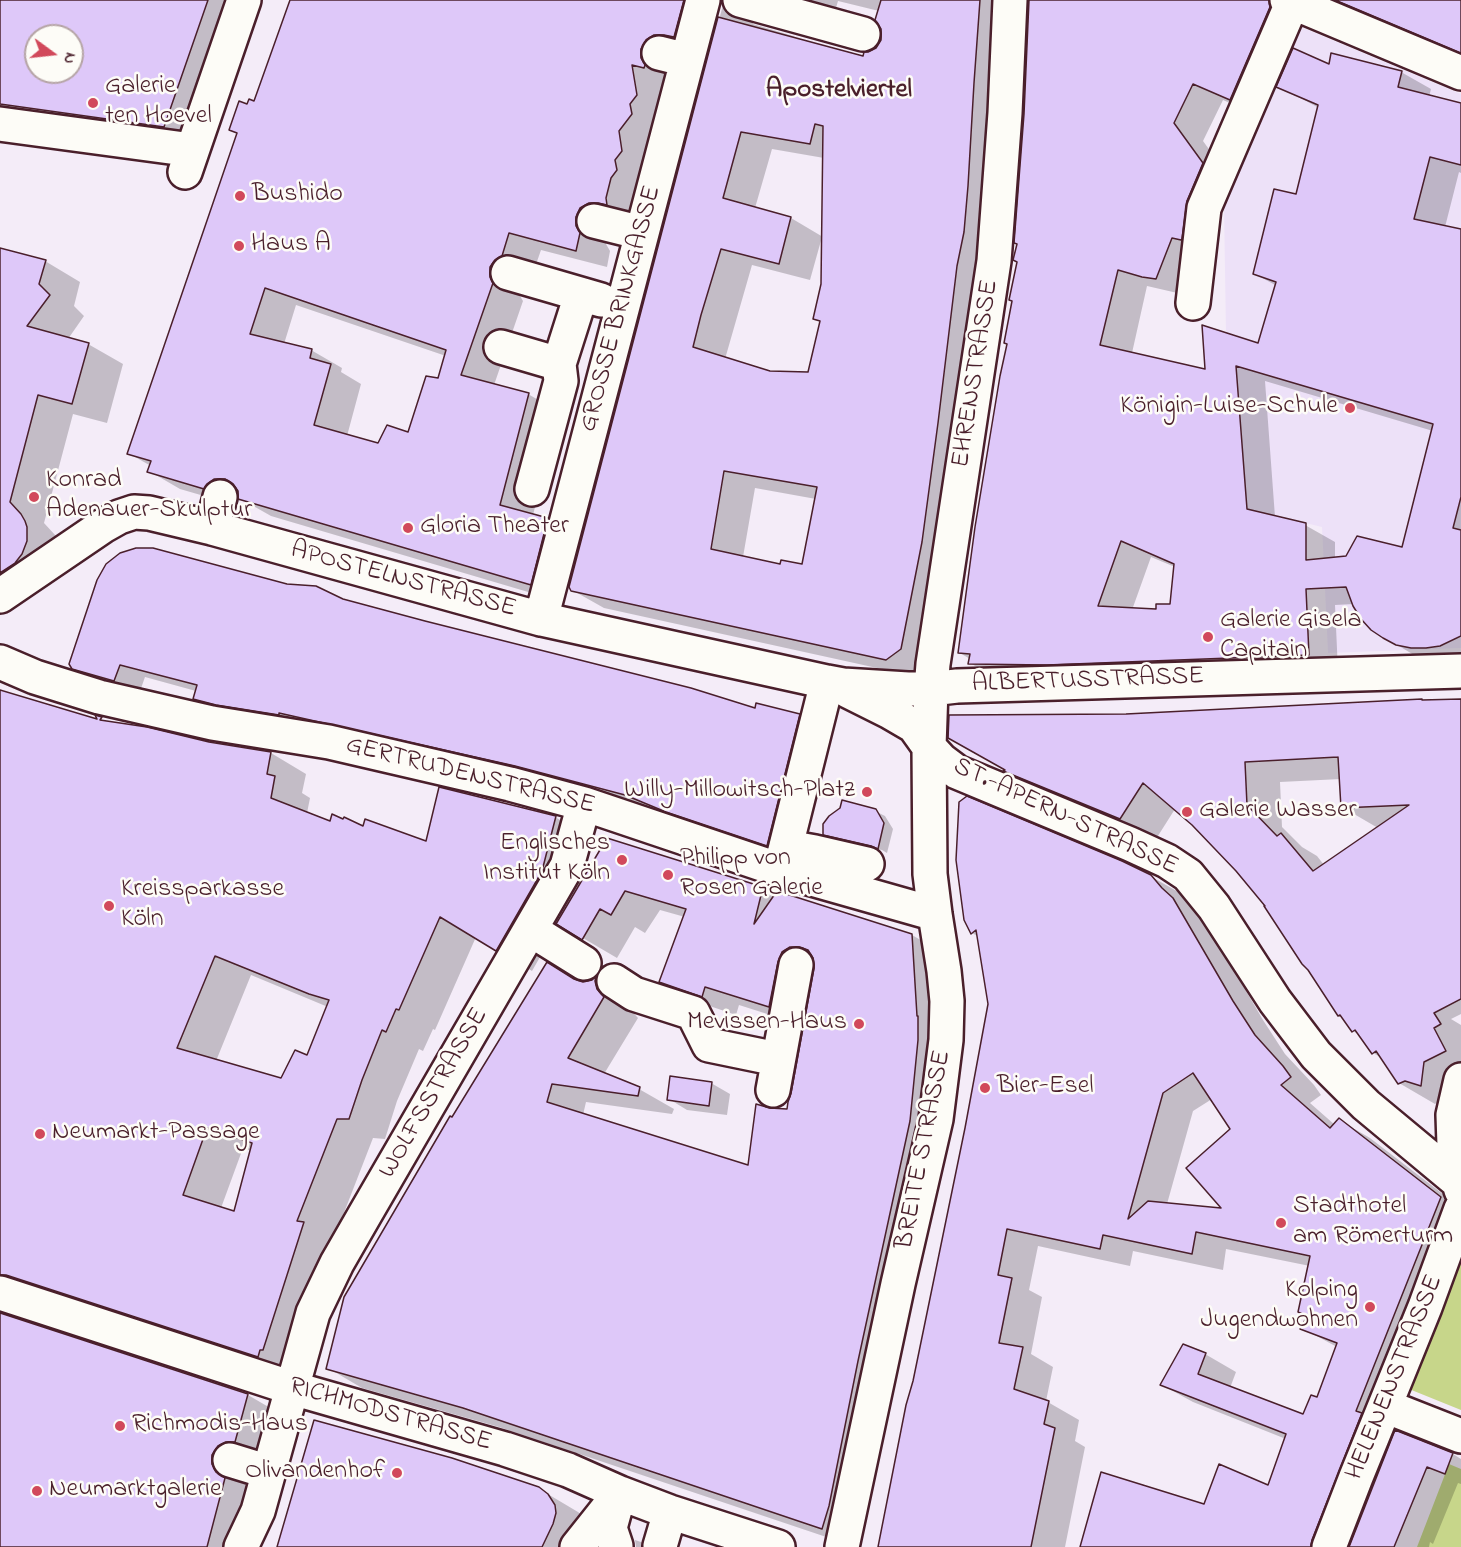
<!DOCTYPE html>
<html>
<head>
<meta charset="utf-8">
<style>
  body { margin:0 }
  #map { position:relative; width:1461px; height:1547px; overflow:hidden; background:#f4ecf8; font-family:"Indie Flower",sans-serif }
  canvas { display:block }
  .north { position:absolute; left:24px; top:24px; width:60px; height:60px; box-sizing:border-box; background:#fdfcf7; border:2px solid #b5a4a5; border-radius:50%; rotate:105deg; font-size:16px; font-weight:700; line-height:24px; text-align:center; color:#4a1f2b }
  .north::after { content:''; display:block; margin:auto; width:21px; height:27px; background:#d1495b; clip-path:polygon(50% 0,100% 100%,50% 72%,0 100%) }
</style>
</head>
<body>
<div id="map">
<canvas width="1461" height="1547"></canvas>
<div class="north">N</div>
</div>
<script>
const ctx = document.querySelector('canvas').getContext('2d');
ctx.lineJoin = 'round';
function fillPath(path, color) { ctx.fillStyle = color; ctx.fill(path, 'evenodd'); }
const poly = rows => new Path2D(rows.map(r => 'M' + r).join(''));
function trace(path, color, width, dash) { ctx.strokeStyle = color; ctx.lineWidth = width; ctx.lineCap = dash ? 'butt' : 'round'; ctx.setLineDash(dash || []); ctx.stroke(path); }
function drawText(font, color, halo, rows, align = 'center') {
  ctx.font = font + ' "Indie Flower",sans-serif'; ctx.lineWidth = 5; ctx.setLineDash([]); ctx.textBaseline = 'middle'; ctx.strokeStyle = halo; ctx.fillStyle = color; for (const [text, x, y, turn = 0] of rows) {
    ctx.save(); ctx.translate(x, y); ctx.rotate((+turn || 0) * Math.PI / 180); ctx.textAlign = isNaN(turn) ? turn : align; if (halo) ctx.strokeText(text, 0, 0); ctx.fillText(text, 0, 0); ctx.restore();
  }
}
const built = poly([
  [1301,27,1461,94,1461,648,1328,653,1322,527,1235,506,1234,335,1226,333,1224,205]
]);
const green = poly([
  [1461,1260,1461,1410,1409,1389],
  [1449,1464,1461,1469,1461,1547,1417,1547]
]);
const shadow = poly([
  [0,0,62,0,53,36,36,36,36,72,72,72,72,36,59,36,72,0,236,0,188,139,0,116],
  [291,0,765,0,752,14,753,24,793,36,804,42,864,58,877,49,882,40,879,11,838,1,834,15,781,0,1011,0,1004,101,918,677,604,608,572,590,570,587,724,1,723,0,675,85,662,81,667,114,636,216,606,235,606,244,610,251,607,267,541,250,533,273,520,286,520,296,523,301,494,385,528,394,559,412,533,515,547,519,578,537,562,602,271,516,241,499,235,505,180,489,149,471,151,466,128,453,238,134,231,129,248,106,255,103],
  [772,149,824,158,823,237,791,218,755,208],
  [822,237,822,284,815,318,821,322,810,374,770,372,725,359,752,265,810,280],
  [296,305,446,356,439,380,409,434,379,445,347,436,361,384,341,372,342,368,311,350,284,344],
  [755,488,816,499,803,565,781,565,743,557],
  [1030,0,1309,0,1260,116,1223,100,1203,141,1232,181,1186,295,1147,286,1132,353,1206,370,1260,345,1277,286,1255,274,1297,196,1319,108,1278,86,1330,66,1401,72,1431,89,1429,97,1461,105,1461,173,1459,172,1445,227,1461,230,1461,664,1428,661,1414,655,1384,637,1354,604,1335,605,1338,671,999,680,970,663,970,659,960,653,1008,344,1018,261],
  [1265,381,1433,431,1404,549,1335,559,1335,542,1305,525,1275,517],
  [1151,557,1175,567,1171,606,1158,611,1132,610],
  [1328,0,1461,0,1461,56],
  [0,249,45,261,80,282,74,306,84,316,68,339,88,344,123,364,107,423,73,414,44,523,56,536,62,549,53,580,42,587,0,604],
  [342,600,756,710,799,716,823,729,791,858,692,825,651,808,540,779,218,712,194,699,196,691,145,677,139,694,98,682,73,668],
  [0,692,100,721,98,718,108,723,209,743,271,753,306,774,302,793,310,798,307,813,331,823,364,828,428,843,555,817,591,838,579,887,762,888,775,896,912,935,946,955,892,1381,863,1526,856,1547,499,1427,362,1388,328,1368,453,1119,578,982,583,983,593,981,597,978,630,997,631,1010,638,1018,604,1074,639,1089,674,1109,672,1114,586,1102,583,1115,749,1167,770,1110,788,1110,805,1026,739,1005,736,1015,695,1001,660,982,685,917,660,910,645,933,635,927,617,958,559,924,532,971,476,937,435,1030,433,1029,423,1051,419,1049,397,1101,385,1139,373,1138,333,1241,294,1377,18,1308,18,1320,248,1395,284,1416,248,1476,247,1485,252,1495,248,1547,0,1547],
  [251,975,328,1007,308,1057,282,1080,216,1061],
  [243,1148,252,1151,235,1213,221,1208],
  [1461,701,1461,1014,1451,1019,1461,1025,1461,1082,1441,1100,1435,1104,1399,1083,1382,1058,1373,1053,1361,1036,1353,1031,1344,1018,1339,1015,1266,907,1237,870,1193,824,1175,809,1156,839,1041,791,1006,771,1090,717],
  [1341,779,1342,807,1378,828,1324,865,1317,856,1302,847,1282,827,1280,782],
  [875,811,885,816,893,829,887,853,882,850,833,839,824,834],
  [1150,876,1182,894,1192,908,1203,917,1263,1020,1285,1054,1314,1085,1321,1095,1310,1103,1335,1125,1339,1120,1370,1138,1461,1208,1392,1432,1346,1547,1082,1547,1205,1506,1269,1487,1286,1439,1193,1402,1162,1385,1205,1354,1236,1372,1230,1388,1304,1416,1318,1399,1337,1347,1302,1328,1309,1316,1310,1266,1226,1249,1223,1270,1133,1251,1130,1266,1038,1246,1029,1290,1042,1297,1031,1354,1053,1367,1046,1401,1079,1420,1075,1441,1085,1447,1065,1547,881,1547,966,1128,989,1004,979,937,972,933,966,919],
  [1212,1099,1232,1129,1224,1210,1167,1204,1193,1111],
  [711,1083,730,1094,727,1115,687,1110,669,1099],
  [1396,1432,1453,1454,1461,1459,1461,1484,1458,1483,1433,1544,1430,1542,1429,1547,1351,1547],
  [541,1490,578,1512,588,1520,588,1547,279,1547],
  [635,1540,641,1542,650,1547,636,1547]
]);
const building = poly([
  [0,0,208,0,164,127,0,104,0,0],
  [36,36,72,36,72,72,36,72,36,36],
  [290,0,684,0,674,37,664,35,654,35,646,40,641,49,641,58,645,65,644,68,632,65,637,95,630,104,632,114,619,131,622,151,615,160,617,170,611,178,606,198,607,205,598,203,589,203,580,208,576,217,576,226,580,233,576,251,509,233,502,256,495,260,490,267,490,277,493,283,461,375,529,393,500,505,548,518,531,585,238,499,238,491,233,484,225,479,214,479,207,484,204,489,147,472,151,461,127,454,237,133,229,130,239,101,247,104,249,99,254,101,290,0],
  [265,288,446,350,438,378,426,376,408,432,387,425,378,443,314,425,331,364,310,358,312,349,250,334,265,288],
  [881,0,980,0,974,83,968,186,964,232,957,266,938,423,922,542,901,649,886,660,571,591,569,587,718,17,863,56,864,52,868,52,876,48,881,40,881,29,875,20,881,0],
  [815,124,823,126,821,284,813,319,820,321,808,372,770,371,693,347,701,315,721,249,779,264,791,217,723,198,741,132,810,144,815,124],
  [724,471,817,487,802,564,781,560,780,564,711,549,724,471],
  [1029,0,1269,0,1270,7,1230,100,1193,84,1174,123,1203,163,1187,201,1182,239,1181,240,1172,238,1156,279,1142,277,1118,270,1100,345,1205,369,1202,325,1258,343,1276,282,1253,274,1274,189,1296,194,1318,105,1276,87,1293,48,1329,64,1331,53,1402,71,1398,87,1461,103,1461,165,1430,157,1414,219,1461,229,1461,497,1453,528,1461,530,1461,636,1440,646,1426,648,1411,648,1396,645,1383,638,1371,630,1361,619,1353,606,1346,587,1306,589,1309,655,1047,665,968,664,970,654,958,653,975,527,1000,376,1007,344,1004,343,1012,301,1009,300,1017,262,1013,260,1017,244,1014,243,1024,114,1029,0],
  [1236,366,1433,424,1402,547,1357,536,1346,556,1306,560,1306,523,1247,509,1236,366],
  [1121,541,1174,564,1170,604,1156,604,1156,609,1098,606,1121,541],
  [1335,0,1461,0,1461,53,1335,0],
  [0,248,46,260,39,284,50,295,27,326,89,343,72,404,38,395,10,502,21,514,25,521,27,527,27,541,22,554,15,563,0,573,0,248],
  [136,548,153,548,287,584,316,586,343,599,425,621,691,688,755,708,756,703,800,714,767,846,666,812,625,795,515,766,279,713,279,715,216,705,193,699,197,685,120,665,114,681,72,669,69,664,97,580,106,564,120,553,136,548],
  [0,690,97,719,95,715,102,717,100,720,147,727,209,742,271,752,267,774,275,776,271,798,330,821,332,814,343,819,344,817,363,826,365,819,426,841,439,787,556,816,542,871,496,951,440,917,399,1010,396,1009,386,1032,382,1030,362,1080,349,1119,337,1119,297,1221,304,1222,263,1350,260,1350,258,1357,6,1275,0,1275,0,690],
  [215,956,309,994,329,1000,307,1055,295,1050,281,1078,177,1048,215,956],
  [207,1128,252,1143,234,1211,183,1195,207,1128],
  [1422,699,1422,700,1461,699,1461,999,1434,1013,1441,1024,1434,1028,1446,1051,1424,1062,1421,1086,1405,1081,1398,1084,1376,1051,1372,1054,1355,1030,1352,1032,1340,1015,1338,1016,1308,970,1302,964,1264,906,1265,906,1236,871,1192,825,1143,783,1120,819,1003,771,1005,770,948,738,949,715,1126,714,1422,699],
  [1338,757,1341,808,1409,805,1313,871,1281,833,1277,836,1247,805,1245,762,1338,757],
  [967,796,1122,861,1151,875,1162,888,1173,898,1233,1001,1255,1035,1283,1066,1291,1077,1281,1085,1330,1128,1339,1118,1441,1197,1356,1411,1362,1413,1312,1540,1311,1547,1080,1547,1101,1472,1204,1504,1219,1464,1268,1485,1286,1434,1160,1385,1183,1344,1206,1353,1198,1374,1303,1414,1311,1395,1317,1397,1337,1343,1300,1329,1307,1316,1298,1312,1310,1256,1196,1232,1192,1254,1103,1235,1100,1249,1007,1229,998,1275,1012,1278,999,1343,1023,1347,1014,1389,1049,1401,1044,1424,1055,1428,1031,1547,878,1547,906,1405,913,1381,965,1128,988,1004,976,930,971,934,964,920,956,860,959,802,967,796],
  [1193,1073,1230,1129,1186,1168,1221,1208,1148,1201,1128,1219,1163,1093,1193,1073],
  [842,800,876,809,884,823,878,849,871,846,823,835,823,824,829,816,840,808,842,800],
  [607,838,763,887,754,924,777,891,912,934,917,1016,918,1016,918,1040,910,1121,858,1361,829,1506,822,1529,463,1408,326,1369,344,1297,450,1116,452,1117,547,962,574,979,583,982,592,980,596,976,595,981,597,989,604,997,568,1058,640,1087,638,1096,552,1084,547,1102,748,1165,756,1104,770,1108,787,1109,788,1102,791,1093,814,968,813,958,808,950,799,947,790,947,782,952,778,962,769,1007,705,987,702,997,659,982,686,909,625,891,611,915,600,909,582,940,556,924,607,838],
  [670,1076,712,1082,709,1106,667,1100,670,1076],
  [0,1313,248,1394,235,1442,226,1442,218,1446,212,1455,212,1464,216,1472,225,1478,207,1547,0,1547,0,1313],
  [314,1420,452,1458,539,1487,548,1494,555,1505,556,1513,553,1524,542,1547,277,1547,314,1420],
  [1395,1430,1453,1453,1445,1474,1427,1467,1394,1547,1349,1547,1395,1430]
]);
const minor = poly([
  [740,0,863,34],
  [1287,0,1461,73],
  [659,53,687,60],
  [0,124,192,150],
  [185,172,244,0],
  [594,221,642,233],
  [508,273,601,300],
  [1193,303,1204,208,1292,3],
  [501,347,559,364],
  [532,489,561,381,559,364,581,295],
  [212,528,220,497],
  [0,596,103,526,119,517,134,512,149,513,212,528,541,619,827,682,843,685,908,689,931,689,957,686,1461,671],
  [541,619,703,0],
  [0,662,35,677,99,697,212,723,329,742,510,784,584,804,780,870,935,914],
  [848,691,890,712,914,726,929,747,941,760,957,772,1130,844,1167,861,1188,875,1214,907,1275,1001,1316,1055,1366,1105,1461,1184],
  [787,847,815,852,867,864],
  [780,870,827,682],
  [531,930,584,963],
  [614,981,634,994,693,1013,709,1045,777,1059],
  [1461,1080,1453,1115,1454,1145,1459,1183,1461,1190],
  [773,1090,796,965],
  [0,1293,292,1388,505,1449,568,1470,620,1493,670,1512,778,1547],
  [1385,1406,1461,1436],
  [230,1460,269,1472],
  [616,1546,610,1528,619,1495],
  [660,1546,670,1512],
  [241,1547,258,1511,313,1313,337,1263,364,1216,567,866,584,804],
  [577,1547,620,1493],
  [842,1547,898,1284,936,1119,946,1040,947,1001,944,971,935,914,930,874,929,747,931,689,933,664,994,261,1005,113,1010,0],
  [1329,1547,1356,1477,1425,1307,1461,1209]
]);
const markers = [
  [93,103,6,"#d1495b"],
  [240,196,6,"#d1495b"],
  [239,246,6,"#d1495b"],
  [1350,408,6,"#d1495b"],
  [34,497,6,"#d1495b"],
  [408,528,6,"#d1495b"],
  [1208,637,6,"#d1495b"],
  [867,792,6,"#d1495b"],
  [1187,812,6,"#d1495b"],
  [622,860,6,"#d1495b"],
  [668,875,6,"#d1495b"],
  [109,906,6,"#d1495b"],
  [859,1024,6,"#d1495b"],
  [985,1088,6,"#d1495b"],
  [40,1134,6,"#d1495b"],
  [1281,1223,6,"#d1495b"],
  [1370,1307,6,"#d1495b"],
  [120,1426,6,"#d1495b"],
  [397,1473,6,"#d1495b"],
  [37,1491,6,"#d1495b"]
];
const poiNames = [
  ["Galerie",105,88],
  ["ten Hoevel",105,118],
  ["Bushido",252,196],
  ["Haus A",251,246],
  ["Königin-Luise-Schule",1338,408,"right"],
  ["Konrad",46,482],
  ["Adenauer-Skulptur",46,512],
  ["Gloria Theater",420,528],
  ["Galerie Gisela",1220,622],
  ["Capitain",1220,652],
  ["Willy-Millowitsch-Platz",855,792,"right"],
  ["Galerie Wasser",1199,812],
  ["Englisches",610,845,"right"],
  ["Institut Köln",610,875,"right"],
  ["Philipp von",680,860],
  ["Rosen Galerie",680,890],
  ["Kreissparkasse",121,891],
  ["Köln",121,921],
  ["Mevissen-Haus",847,1024,"right"],
  ["Bier-Esel",997,1088],
  ["Neumarkt-Passage",52,1134],
  ["Stadthotel",1293,1208],
  ["am Römerturm",1293,1238],
  ["Kolping",1358,1292,"right"],
  ["Jugendwohnen",1358,1322,"right"],
  ["Richmodis-Haus",132,1426],
  ["Olivandenhof",385,1473,"right"],
  ["Neumarktgalerie",49,1491]
];
const streetNames = [
  ["GROSSE BRINKGASSE",622,309,-75],
  ["EHRENSTRASSE",977,374,-81],
  ["APOSTELNSTRASSE",403,581,15],
  ["ALBERTUSSTRASSE",1088,682,-2],
  ["GERTRUDENSTRASSE",470,777,14],
  ["ST.-APERN-STRASSE",1065,818,25],
  ["WOLFSSTRASSE",435,1094,-60],
  ["BREITE STRASSE",925,1150,-79],
  ["HELENENSTRASSE",1396,1378,-68],
  ["RICHMODSTRASSE",390,1416,16]
];
const neighbourhoodNames = [
  ["Apostelviertel",839,92]
];
fillPath(built, '#ede1f8');
fillPath(green, '#c7d68a');
fillPath(shadow, '#0003');
fillPath(building, '#dec8f9');
trace(building, '#4a1f2b', 1.5);
trace(minor, '#4a1f2b', 38);
trace(minor, '#fdfcf7', 33);
for (const [x, y, r, color] of markers) { const dot = new Path2D(); dot.arc(x, y, r, 0, 2 * Math.PI); ctx.fillStyle = color; ctx.fill(dot); trace(dot, '#fdfcf7', 2); }
drawText('26px', '#4a1f2b', '#fdfcf7', poiNames, 'left');
drawText('26px', '#4a1f2b', '#fdfcf7', streetNames);
drawText('bold 27px', '#4a1f2b', '#fdfcf7', neighbourhoodNames);
</script>
</body>
</html>
